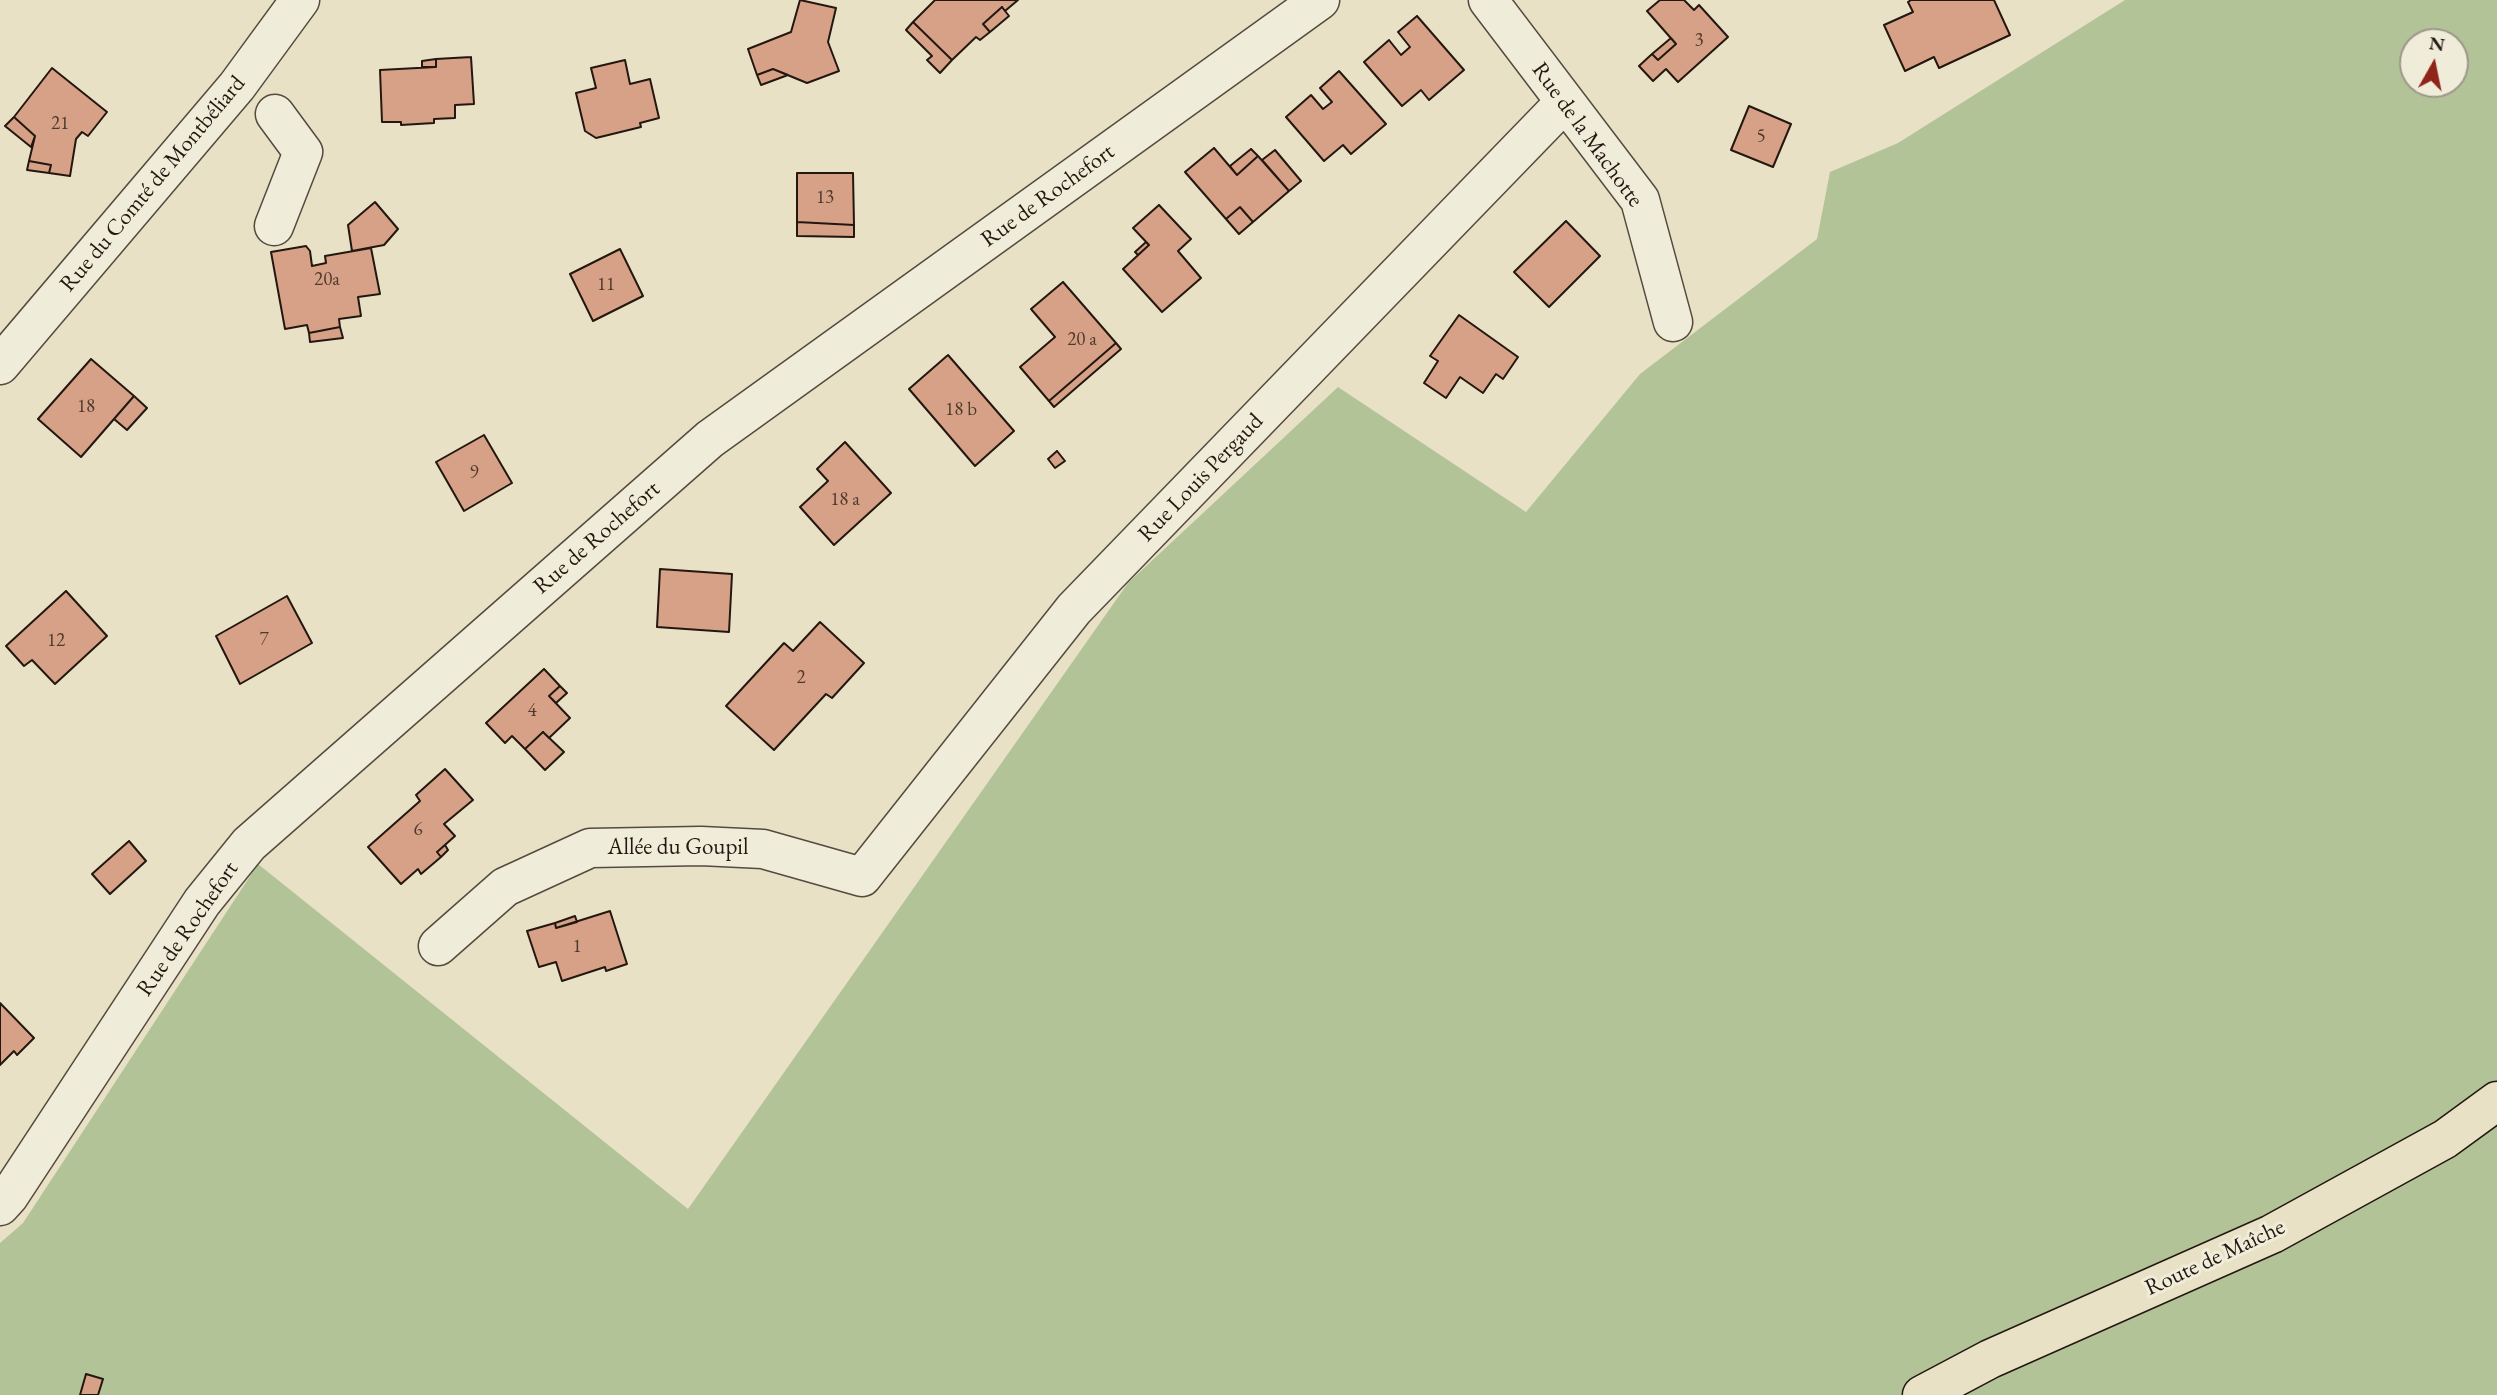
<!DOCTYPE html>
<html>
<head>
<meta charset="utf-8">
<style>
  body { margin:0 }
  #map { position:relative; width:2497px; height:1395px; overflow:hidden; background:#e8e1c6; font-family:"EB Garamond",serif }
  canvas { display:block }
  .north { position:absolute; left:2399px; top:28px; width:70px; height:70px; box-sizing:border-box; background:#f0ecda; border:2px solid #9e9789; border-radius:50%; rotate:9deg; font-size:19px; font-weight:700; line-height:28px; text-align:center; color:#231710 }
  .north::after { content:''; display:block; margin:auto; width:24px; height:32px; background:#8f2418; clip-path:polygon(50% 0,100% 100%,50% 72%,0 100%) }
</style>
</head>
<body>
<div id="map">
<canvas width="2497" height="1395"></canvas>
<div class="north">N</div>
</div>
<script>
const ctx = document.querySelector('canvas').getContext('2d');
ctx.lineJoin = 'round';
function fillPath(path, color) { ctx.fillStyle = color; ctx.fill(path, 'evenodd'); }
const poly = rows => new Path2D(rows.map(r => 'M' + r).join(''));
function trace(path, color, width, dash) { ctx.strokeStyle = color; ctx.lineWidth = width; ctx.lineCap = dash ? 'butt' : 'round'; ctx.setLineDash(dash || []); ctx.stroke(path); }
function drawText(font, color, halo, rows, align = 'center') {
  ctx.font = font + ' "EB Garamond",serif'; ctx.lineWidth = 6; ctx.setLineDash([]); ctx.textBaseline = 'middle'; ctx.strokeStyle = halo; ctx.fillStyle = color; for (const [text, x, y, turn = 0] of rows) {
    ctx.save(); ctx.translate(x, y); ctx.rotate((+turn || 0) * Math.PI / 180); ctx.textAlign = isNaN(turn) ? turn : align; if (halo) ctx.strokeText(text, 0, 0); ctx.fillText(text, 0, 0); ctx.restore();
  }
}
const green = poly([
  [2125,0,2497,0,2497,1395,0,1395,0,1243,23,1223,258,864,688,1209,1128,583,1338,387,1526,512,1640,374,1817,239,1830,172,1898,143],
  [2413,42,2455,42,2455,84,2413,84]
]);
const building = poly([
  [800,0,836,8,828,42,839,71,807,83,773,69,757,75,748,49,791,32,800,0],
  [935,0,1018,0,1005,11,1002,7,983,24,990,32,980,40,976,37,952,60,913,22,935,0],
  [1660,0,1684,0,1694,10,1699,5,1728,37,1678,82,1666,69,1653,81,1639,66,1652,54,1658,60,1676,44,1647,11,1660,0],
  [1911,0,1994,0,2010,35,1939,68,1934,57,1905,71,1884,25,1913,12,1908,2,1911,0],
  [1002,7,1009,16,990,32,983,24,1002,7],
  [1417,16,1464,70,1429,100,1421,90,1402,106,1364,62,1389,40,1401,55,1410,47,1398,32,1417,16],
  [913,22,952,60,940,73,927,60,932,56,906,30,913,22],
  [1671,38,1676,44,1658,60,1652,54,1671,38],
  [471,57,474,104,455,105,455,118,434,119,434,123,401,125,401,122,382,122,380,70,436,67,436,59,471,57],
  [436,59,436,67,422,67,422,61,436,59],
  [625,60,630,84,650,79,659,118,640,123,641,127,596,138,585,131,576,93,596,88,591,68,625,60],
  [52,68,107,112,88,136,82,132,76,139,70,176,49,173,51,165,29,161,35,136,14,117,52,68],
  [773,69,788,75,761,85,757,75,773,69],
  [1339,71,1386,124,1351,154,1343,145,1324,161,1286,117,1311,95,1323,109,1332,102,1320,88,1339,71],
  [1749,106,1791,124,1773,167,1731,150,1749,106],
  [14,117,35,136,31,147,5,126,14,117],
  [1214,148,1237,175,1258,156,1289,191,1253,222,1240,207,1226,219,1185,172,1214,148],
  [1251,149,1258,156,1237,175,1230,166,1251,149],
  [1275,150,1301,181,1289,191,1262,160,1275,150],
  [29,161,51,165,49,173,27,170,29,161],
  [797,173,853,173,854,225,797,222,797,173],
  [375,202,398,229,384,245,352,251,348,225,375,202],
  [1159,205,1191,239,1178,251,1201,278,1162,312,1123,269,1149,245,1133,228,1159,205],
  [1240,207,1253,222,1239,234,1226,219,1240,207],
  [1566,221,1600,256,1549,307,1514,272,1566,221],
  [797,222,854,225,854,237,797,236,797,222],
  [1146,242,1149,245,1138,255,1135,252,1146,242],
  [306,246,310,251,312,266,326,263,325,256,371,248,380,294,358,297,361,316,339,319,340,327,309,333,307,325,285,329,271,252,306,246],
  [620,249,643,296,593,321,570,274,620,249],
  [1063,282,1116,343,1049,401,1020,367,1055,337,1031,309,1063,282],
  [1459,315,1518,357,1503,379,1496,374,1483,393,1460,377,1446,398,1424,383,1438,361,1430,356,1459,315],
  [340,327,343,338,310,342,309,333,340,327],
  [1116,343,1121,349,1054,407,1049,401,1116,343],
  [948,355,1014,431,975,466,909,389,948,355],
  [91,359,134,396,81,457,38,419,91,359],
  [134,396,147,408,127,430,114,419,134,396],
  [484,435,512,483,464,511,436,462,484,435],
  [845,442,891,493,834,545,800,507,828,481,817,469,845,442],
  [1057,451,1065,461,1055,468,1048,459,1057,451],
  [660,569,732,574,729,632,657,627,660,569],
  [66,591,107,636,55,684,32,660,24,666,6,646,66,591],
  [287,596,312,643,240,684,216,636,287,596],
  [820,622,864,663,832,698,826,694,774,750,726,706,784,643,793,651,820,622],
  [544,669,560,686,549,696,570,718,549,738,543,732,525,749,512,736,505,743,486,723,544,669],
  [560,686,567,693,556,703,549,696,560,686],
  [543,732,564,752,545,770,525,749,543,732],
  [445,769,473,800,444,824,455,836,437,852,441,857,421,874,418,869,401,884,368,847,420,801,416,795,445,769],
  [129,841,146,861,110,894,92,874,129,841],
  [445,845,448,850,441,857,437,852,445,845],
  [610,911,627,964,606,971,605,967,562,981,556,962,539,967,527,931,555,923,556,928,610,911],
  [575,916,577,922,556,928,555,923,575,916],
  [0,1003,34,1038,17,1055,14,1051,0,1065,0,1003],
  [86,1374,103,1379,98,1395,80,1395,86,1374]
]);
const minor = poly([
  [1488,0,1640,200,1673,322],
  [274,226,303,152,275,114],
  [0,365,237,86,300,0],
  [438,946,505,887,590,848,701,846,763,849,862,877,1074,609,1565,102],
  [0,1206,9,1196,202,902,249,844,710,439,1320,0]
]);
const major = poly([
  [1922,1395,1990,1359,2272,1234,2445,1139,2497,1101]
]);
const numberNames = [
  ["3",1699,41],
  ["21",60,124],
  ["5",1761,137],
  ["13",825,198],
  ["20a",327,280],
  ["11",606,285],
  ["20 a",1082,340],
  ["18",86,407],
  ["18 b",961,410],
  ["9",474,473],
  ["18 a",845,500],
  ["7",264,640],
  ["12",56,641],
  ["2",801,678],
  ["4",532,711],
  ["6",418,830],
  ["1",577,947]
];
const streetNames = [
  ["Rue de la Machotte",1587,135,54],
  ["Rue du Comté de Montbéliard",153,184,-50],
  ["Rue de Rochefort",1048,196,-36],
  ["Rue Louis Pergaud",1201,478,-46],
  ["Rue de Rochefort",597,538,-41],
  ["Allée du Goupil",678,848],
  ["Rue de Rochefort",188,929,-55],
  ["Route de Maîche",2215,1258,-25]
];
fillPath(green, '#b2c398');
fillPath(building, '#d6a186');
trace(building, '#231710', 2);
trace(minor, '#544a3e', 41);
trace(major, '#231710', 41);
trace(minor, '#f0ecda', 38);
trace(major, '#e8e1c6', 38);
drawText('19px', '#503a2e', null, numberNames);
drawText('23px', '#231710', '#f0ecda', streetNames);
</script>
</body>
</html>
